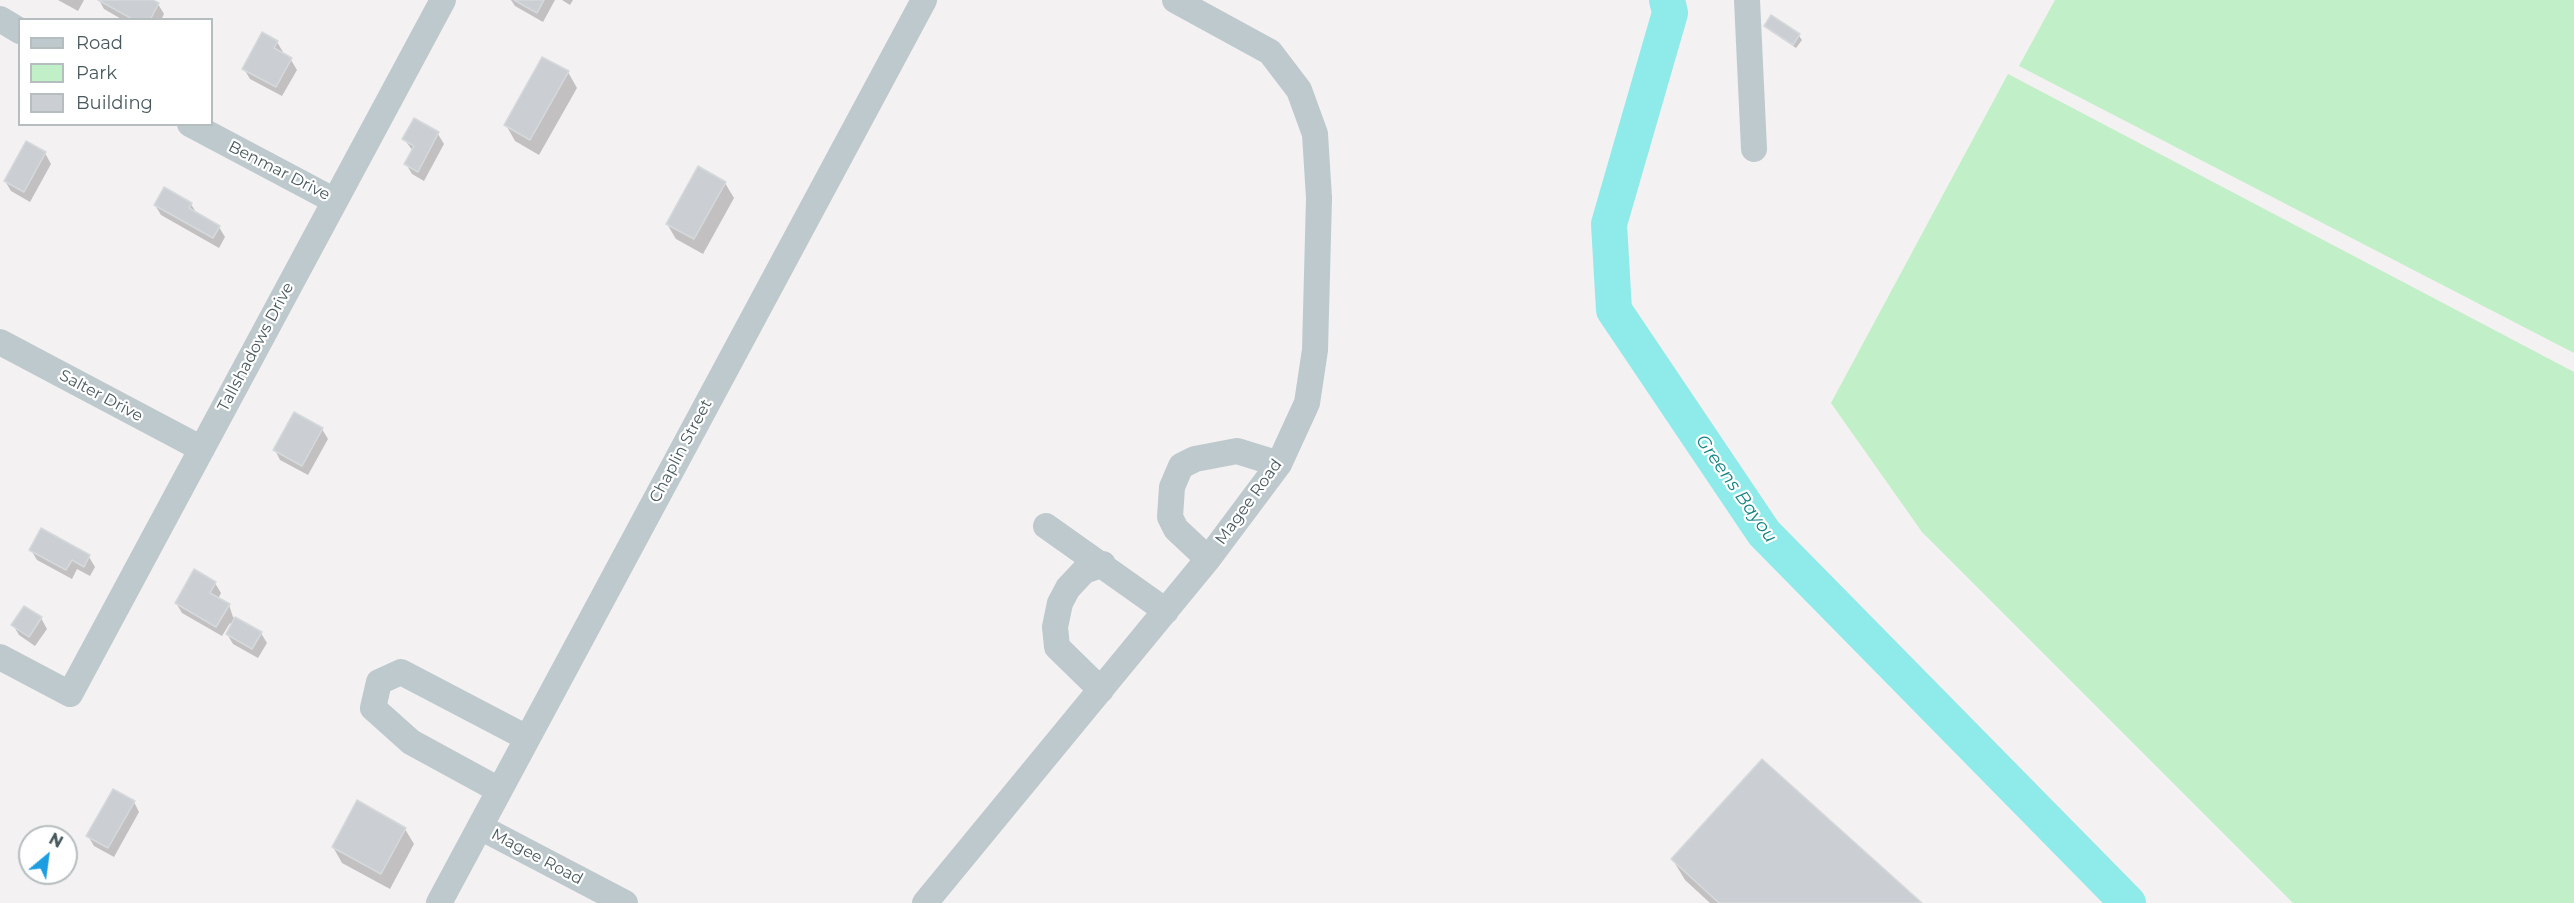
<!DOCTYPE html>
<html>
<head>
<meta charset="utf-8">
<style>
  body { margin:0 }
  #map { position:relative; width:2574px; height:903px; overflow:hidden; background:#f3f1f1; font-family:Montserrat,sans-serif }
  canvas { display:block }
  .legend { position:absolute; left:18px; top:18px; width:195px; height:108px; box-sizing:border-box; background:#fff; border:2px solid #b6bdbf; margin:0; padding:8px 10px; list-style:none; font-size:18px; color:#49595e }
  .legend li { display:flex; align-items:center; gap:12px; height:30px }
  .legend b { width:30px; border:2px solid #b6bdbf }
  .north { position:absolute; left:18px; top:825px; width:60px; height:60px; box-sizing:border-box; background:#fff; border:2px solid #b6bdbf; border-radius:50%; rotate:29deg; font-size:16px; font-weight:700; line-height:24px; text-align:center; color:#49595e }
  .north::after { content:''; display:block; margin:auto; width:21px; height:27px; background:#1d9ee1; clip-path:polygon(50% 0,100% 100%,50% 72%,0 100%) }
</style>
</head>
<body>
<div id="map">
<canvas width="2574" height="903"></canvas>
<ul class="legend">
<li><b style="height:8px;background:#bdc9cd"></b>Road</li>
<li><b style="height:16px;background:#c1efc8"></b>Park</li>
<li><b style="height:16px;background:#cbcfd3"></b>Building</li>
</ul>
<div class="north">N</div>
</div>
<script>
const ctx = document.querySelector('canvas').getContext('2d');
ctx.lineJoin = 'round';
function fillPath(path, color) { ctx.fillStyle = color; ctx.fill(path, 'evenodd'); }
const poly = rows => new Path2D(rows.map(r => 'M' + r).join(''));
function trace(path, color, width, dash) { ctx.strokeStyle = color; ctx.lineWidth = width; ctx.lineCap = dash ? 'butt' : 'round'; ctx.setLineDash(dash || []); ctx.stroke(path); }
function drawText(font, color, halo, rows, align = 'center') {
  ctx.font = font + ' Montserrat,sans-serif'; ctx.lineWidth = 4.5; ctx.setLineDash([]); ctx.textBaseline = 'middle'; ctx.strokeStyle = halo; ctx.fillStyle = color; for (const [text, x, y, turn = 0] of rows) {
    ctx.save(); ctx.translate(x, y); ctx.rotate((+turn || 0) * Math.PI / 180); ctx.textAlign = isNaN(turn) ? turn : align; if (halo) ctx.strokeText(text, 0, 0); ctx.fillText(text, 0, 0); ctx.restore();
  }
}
const green = poly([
  [2055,0,2574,0,2574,353,2019,66],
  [2008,74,2574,372,2574,903,2293,903,1922,532,1831,403]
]);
const shadow = poly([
  [58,0,84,0,78,11],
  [99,0,150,0,158,4,164,14,161,20,123,20,104,9],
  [511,0,555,0,543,22,515,6],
  [562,0,573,0,570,5],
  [1766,26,1799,36,1802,40,1796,48,1769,30],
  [277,42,283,52,282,54,291,60,297,70,282,96,250,79,244,69],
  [568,72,577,88,539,155,515,141,506,125],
  [415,120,438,134,444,144,424,181,412,174,406,164,413,151,404,139],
  [45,153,51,164,30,202,11,191,5,181],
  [725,183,734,198,703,254,676,239,667,224],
  [191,204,197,214,219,227,225,237,219,248,161,215,155,205],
  [322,429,328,439,308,475,280,460,275,450],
  [31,550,89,557,95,567,90,576,77,569,72,579,37,560],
  [215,583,221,593,218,599,229,605,233,617,261,633,267,643,258,658,233,644,227,634,232,625,230,623,222,636,182,613,176,603],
  [41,618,47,629,35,646,19,635,13,625],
  [134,802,139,812,114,857,94,846,88,836],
  [405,829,414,844,390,889,342,863,333,847],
  [1673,860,1920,903,1710,903,1685,880]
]);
const river = poly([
  [1667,0,1670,13,1609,224,1614,310,1764,533,2128,903]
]);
const building = poly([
  [98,0,153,0,159,3,150,20,134,20,98,0],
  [514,0,544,0,537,13,514,0],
  [1771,15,1800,34,1793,45,1764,26,1771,15],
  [262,32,278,41,274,48,292,58,276,87,242,69,262,32],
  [542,57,569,71,530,140,504,125,542,57],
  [414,118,439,132,418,172,404,164,414,146,402,139,414,118],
  [26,141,46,152,24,192,4,181,26,141],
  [698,166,726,182,694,239,666,224,698,166],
  [164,187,192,203,189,208,220,226,213,238,154,205,164,187],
  [294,412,323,428,302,466,273,450,294,412],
  [41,528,90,555,84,567,72,560,66,570,29,550,41,528],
  [194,569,216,582,210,593,230,604,216,627,175,603,194,569],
  [24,606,42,617,29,637,11,625,24,606],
  [235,617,262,632,252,649,226,634,235,617],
  [1762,759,1922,903,1719,903,1671,859,1762,759],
  [113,789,135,801,108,848,86,836,113,789],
  [357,800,406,828,381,874,332,847,357,800]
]);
const minor = poly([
  [1747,0,1754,149],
  [0,19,20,31],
  [190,124,335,201],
  [0,342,202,449],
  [1046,526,1166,611],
  [1208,559,1176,529,1170,517,1172,487,1181,466,1195,459,1237,451,1279,464],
  [0,657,70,694,443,0],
  [1101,690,1057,647,1055,627,1060,603,1068,588,1084,571,1103,564],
  [499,790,411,742,373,708,379,682,401,672,527,738],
  [480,827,625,903],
  [439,903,924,0],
  [925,903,1208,559,1279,464,1307,403,1315,350,1319,198,1315,134,1299,90,1270,52,1175,0]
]);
const streetNames = [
  ["Benmar Drive",279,171,27],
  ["Tallshadows Drive",256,347,-62],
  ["Salter Drive",101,396,28],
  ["Chaplin Street",681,451,-62],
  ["Magee Road",1249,502,-54],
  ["Magee Road",537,857,28]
];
const waterNames = [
  ["Greens Bayou",1736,489,55]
];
fillPath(green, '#c1efc8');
fillPath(shadow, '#0003');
trace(river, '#8febe9', 36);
fillPath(building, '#cbcfd3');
trace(building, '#d5d9dc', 1.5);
trace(minor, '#bdc9cd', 26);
drawText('16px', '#49595e', '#fff', streetNames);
drawText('italic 18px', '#108482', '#fff', waterNames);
</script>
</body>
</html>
